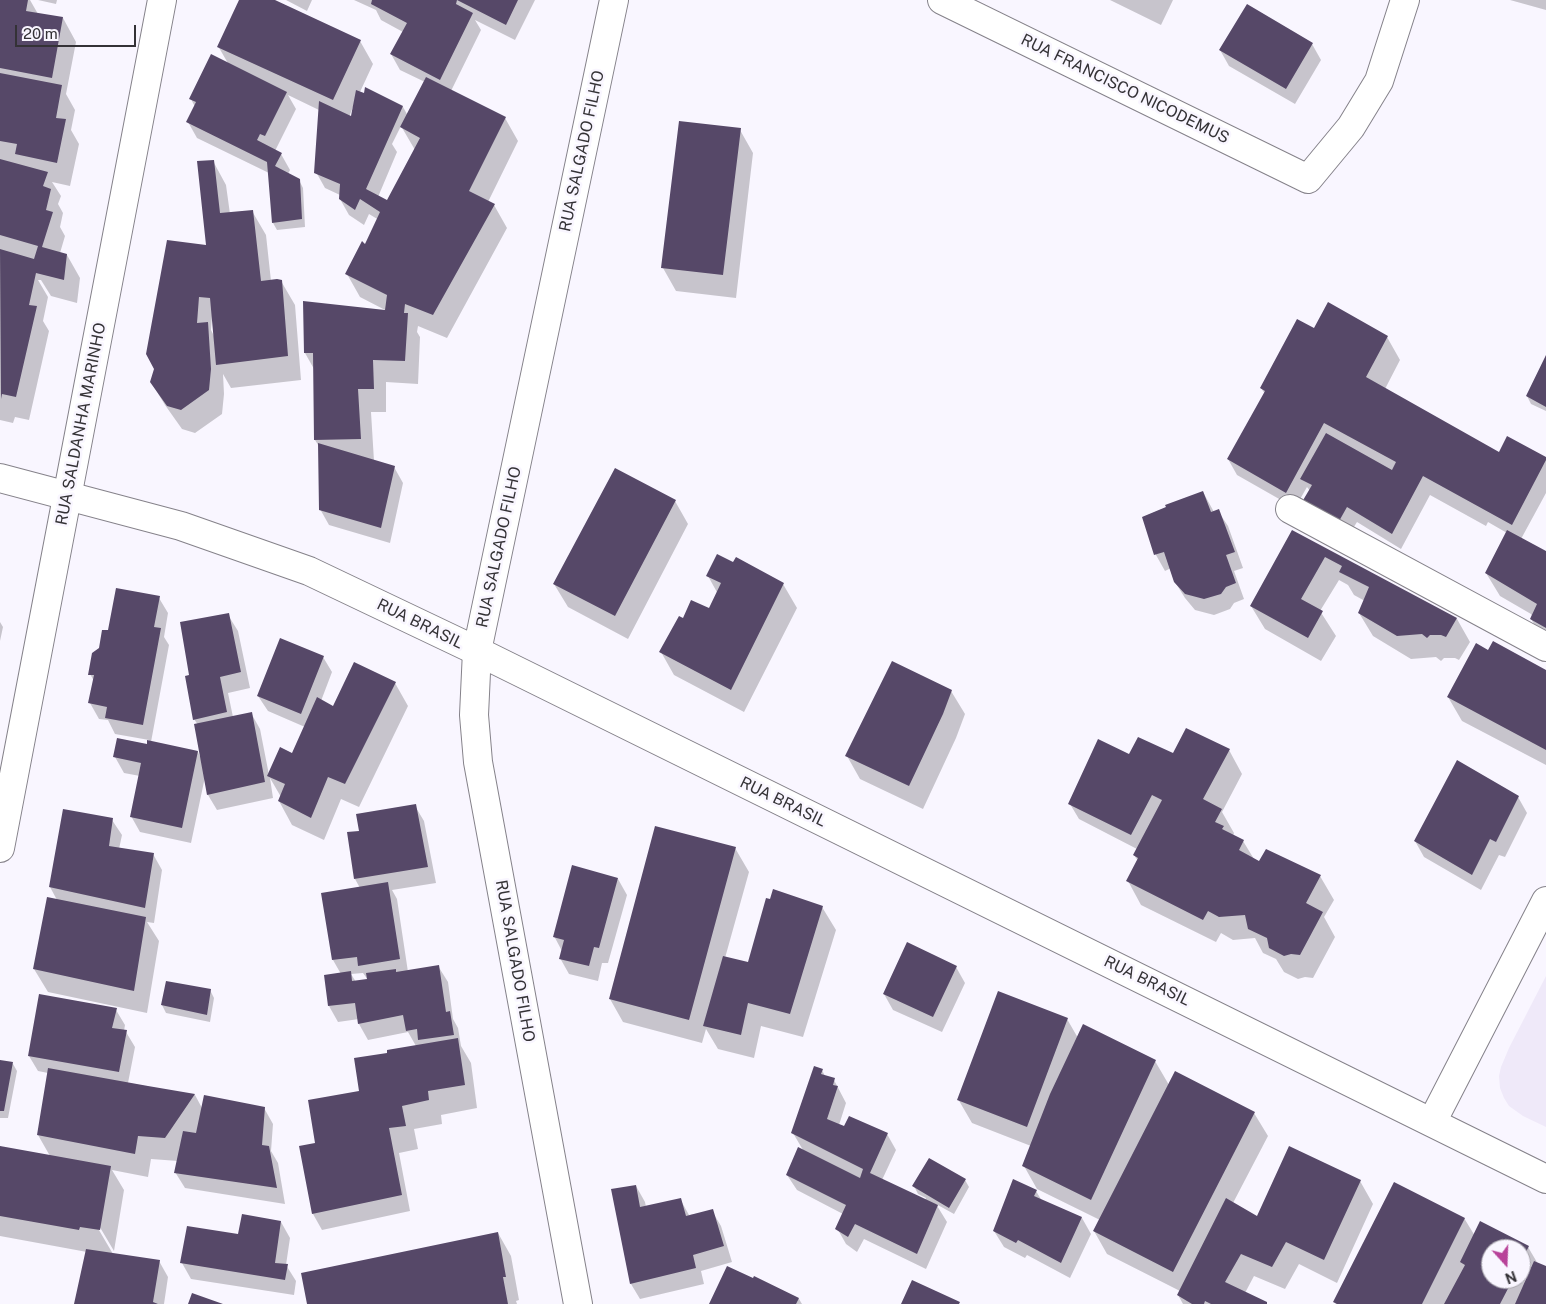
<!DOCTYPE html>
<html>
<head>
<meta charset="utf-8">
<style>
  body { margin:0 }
  #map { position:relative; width:1546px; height:1304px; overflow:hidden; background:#f9f6ff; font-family:"Public Sans",sans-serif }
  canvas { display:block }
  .north { position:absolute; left:1481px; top:1239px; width:50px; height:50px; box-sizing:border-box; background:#f9f6ff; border:1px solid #aaa8af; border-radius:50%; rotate:160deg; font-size:14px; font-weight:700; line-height:20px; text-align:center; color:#343236 }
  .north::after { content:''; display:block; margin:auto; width:18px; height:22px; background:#b84299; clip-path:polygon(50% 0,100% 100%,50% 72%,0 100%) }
  .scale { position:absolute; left:15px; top:25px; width:121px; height:22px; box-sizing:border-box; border:2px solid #343236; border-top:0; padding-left:6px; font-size:15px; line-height:18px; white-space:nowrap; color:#343236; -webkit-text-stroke:4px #f9f6ff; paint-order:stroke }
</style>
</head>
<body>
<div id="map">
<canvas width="1546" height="1304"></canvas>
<div class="north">N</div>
<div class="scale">20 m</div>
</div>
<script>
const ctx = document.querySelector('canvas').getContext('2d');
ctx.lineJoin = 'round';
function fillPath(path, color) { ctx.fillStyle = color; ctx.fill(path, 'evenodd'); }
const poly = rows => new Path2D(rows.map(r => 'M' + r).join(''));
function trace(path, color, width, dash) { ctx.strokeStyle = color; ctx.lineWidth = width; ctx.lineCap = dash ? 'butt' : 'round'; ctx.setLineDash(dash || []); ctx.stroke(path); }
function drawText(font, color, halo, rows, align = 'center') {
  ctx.font = font + ' "Public Sans",sans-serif'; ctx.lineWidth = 5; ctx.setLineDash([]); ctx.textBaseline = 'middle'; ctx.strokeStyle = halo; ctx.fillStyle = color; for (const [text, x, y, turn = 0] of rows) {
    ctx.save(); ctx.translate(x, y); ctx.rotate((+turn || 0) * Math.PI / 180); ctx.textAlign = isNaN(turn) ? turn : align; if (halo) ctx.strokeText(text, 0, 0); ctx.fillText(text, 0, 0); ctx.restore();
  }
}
const built = poly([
  [1546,976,1546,1127,1523,1116,1509,1106,1504,1098,1500,1088,1499,1076,1501,1067,1509,1048]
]);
const shadow = poly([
  [0,0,30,0,38,14,63,18,76,42,66,94,75,110,71,130,79,144,70,186,52,182,61,196,58,204,63,213,60,227,65,236,60,253,67,255,80,278,77,303,51,296,41,280,38,280,48,297,43,321,49,331,29,420,15,417,13,423,0,420],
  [38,0,57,0,56,4],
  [240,0,272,0,360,41,373,64,360,92,403,107,408,116,425,82,400,70,391,54,403,32,381,20,376,10,354,0,535,0,515,40,475,20,481,30,451,91,505,118,518,141,488,202,494,205,507,228,447,338,418,326,417,332,420,337,418,384,386,382,386,412,371,412,374,461,394,467,403,483,390,543,329,525,320,509,320,448,315,440,314,369,305,353,389,312,360,297,347,274,366,246,379,220,369,214,364,225,349,215,340,199,340,195,325,188,316,172,319,110,288,95,296,109,275,151,281,154,290,170,288,174,299,180,303,188,305,227,277,230,273,223,269,173,197,138,188,122,195,107,191,99,229,65,218,46],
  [353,107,355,120,349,117],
  [401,126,415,150,387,204,378,197,397,152,392,144],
  [286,0,312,0,307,11],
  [1110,0,1173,0,1161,25],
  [1510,0,1546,0,1546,10],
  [1312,44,1321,60,1295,104,1229,66,1220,50],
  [740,130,753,153,736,298,676,291,663,268],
  [213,161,226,185,230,214,252,211,266,235,271,281,281,281,295,305,301,380,231,388,223,374,224,394,222,414,195,433,182,429,165,405,151,382,207,247],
  [212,316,215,338,211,330],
  [1314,330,1387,337,1400,360,1385,389,1500,454,1546,459,1546,493,1521,539,1546,552,1546,643,1531,619,1532,616,1531,614,1500,596,1486,573,1507,533,1488,522,1486,526,1430,495,1401,549,1357,522,1347,538,1307,487,1295,508,1237,475,1228,459,1265,394,1261,388],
  [1546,358,1546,411,1531,404,1527,396],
  [1203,492,1214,512,1218,511,1228,526,1243,568,1234,571,1244,599,1234,603,1230,609,1214,615,1195,610,1185,598,1175,582,1171,568,1165,571,1156,555,1143,517],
  [675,501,688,524,628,639,568,607,554,584],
  [1292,531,1457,619,1470,642,1459,660,1455,658,1444,658,1441,661,1436,657,1411,659,1373,636,1359,613,1365,601,1354,595,1348,585,1339,580,1320,611,1336,636,1321,661,1265,629,1251,606],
  [737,558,783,584,797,608,744,712,674,675,661,652,683,619,710,609,718,594,708,576,734,564],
  [159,598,168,613,164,637,169,645,151,742,198,752,201,759,198,725,194,719,191,676,228,615,238,631,250,688,228,693,233,717,251,713,260,729,269,775,293,754,305,727,268,711,258,696,323,657,332,672,321,701,334,708,395,683,408,706,359,807,341,799,324,840,292,825,279,801,281,797,270,778,273,798,217,810,208,795,205,777,191,843,140,832,131,816,140,776,124,773,115,757,148,746,149,740,115,734,108,720,99,719,90,703,94,681,90,674,100,649,109,632],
  [0,622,3,627,0,641],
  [1488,651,1546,671,1546,765,1462,721,1448,697],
  [951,691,965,714,956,738,923,809,860,779,847,756],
  [1229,750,1242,774,1222,812,1234,833,1233,836,1243,841,1254,859,1260,862,1320,876,1334,900,1324,917,1335,937,1313,978,1305,977,1298,979,1284,972,1276,959,1263,953,1255,938,1233,940,1221,933,1216,942,1141,905,1128,881,1138,861,1134,855,1137,849,1079,819,1070,804,1130,755],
  [1518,797,1527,813,1505,857,1499,855,1481,890,1424,857,1415,841],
  [415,806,424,821,436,883,392,890,397,899,408,972,438,966,448,982,453,1019,458,1028,461,1046,471,1063,477,1108,441,1115,442,1124,414,1129,418,1149,399,1153,410,1211,322,1230,313,1214,317,1144,360,1092,389,1054,416,1046,408,1032,368,1040,359,1024,359,1019,338,1022,329,1006,325,976,341,974,333,960,360,888,355,879,348,833,360,832],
  [363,973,368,980,356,982,351,974],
  [64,810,112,820,122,835,119,849,153,854,162,870,154,923,147,922,159,941,147,1013,48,992,34,969,57,900,50,887],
  [735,848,749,872,725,958,749,964,822,907,836,930,803,1037,761,1026,754,1058,718,1049,706,1029,702,1043,623,1022,610,999],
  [618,879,627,895,608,963,602,963,598,981,569,974,560,958,562,951,554,936],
  [956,967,965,983,942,1032,893,1010,884,994],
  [210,990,214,998,210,1022,166,1013,162,1005],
  [116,1010,125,1025,124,1031,126,1032,135,1047,128,1083,195,1095,202,1108,264,1108,273,1124,271,1151,278,1163,285,1204,185,1188,175,1172,178,1161,151,1159,148,1177,112,1170,124,1190,114,1251,98,1224,96,1225,113,1254,159,1261,168,1277,164,1304,75,1304,87,1252,0,1236,0,1147,50,1156,38,1135,48,1073,38,1071,29,1056],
  [1067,1019,1078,1038,1155,1061,1169,1085,1254,1113,1268,1136,1233,1203,1258,1218,1360,1181,1373,1204,1337,1283,1299,1264,1285,1289,1254,1276,1245,1293,1267,1304,1183,1304,1178,1295,1180,1291,1107,1254,1094,1231,1100,1220,1037,1189,1024,1166,1031,1146,972,1123,958,1099],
  [0,1061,13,1064,17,1071,8,1118,0,1118],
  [822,1070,825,1076,834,1080,846,1103,839,1125,887,1134,896,1150,882,1180,925,1200,926,1198,918,1194,914,1186,965,1180,969,1187,954,1214,936,1204,947,1222,926,1269,864,1239,857,1252,846,1244,837,1228,843,1214,797,1190,787,1175,803,1150,793,1133],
  [636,1186,645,1202,646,1207,680,1199,689,1215,712,1211,721,1226,732,1262,701,1271,704,1284,640,1299,631,1284],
  [1036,1191,1042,1201,1082,1218,1091,1234,1070,1278,1027,1255,1025,1258,1004,1247,994,1231],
  [1464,1218,1475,1236,1528,1247,1538,1264,1546,1268,1546,1304,1336,1304,1335,1302],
  [1491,1249,1521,1249,1521,1279,1491,1279],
  [281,1222,290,1238,286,1265,296,1281,294,1295,191,1279,182,1263,239,1236],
  [498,1233,511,1256,519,1300,516,1301,517,1304,308,1304],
  [799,1299,802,1304,710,1304]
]);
const building = poly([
  [0,0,28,0,26,11,63,17,52,78,0,68],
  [239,0,275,0,361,40,333,100,217,47],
  [372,0,518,0,506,25,457,0,456,4,473,13,440,80,390,54,407,23,371,4],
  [1247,4,1313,43,1286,89,1219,50],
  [211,54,287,92,265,136,260,134,257,140,282,153,275,166,300,179,302,219,272,223,267,162,186,122,196,102,189,99],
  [0,73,62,85,56,118,66,119,57,163,15,154,17,144,0,141],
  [426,77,506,117,469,191,495,204,433,315,405,304,404,313,408,313,405,361,373,360,374,389,358,389,361,439,314,440,313,353,304,353,303,301,385,310,387,295,345,274,362,241,365,244,380,212,360,199,355,210,339,199,340,184,314,173,319,101,351,116,356,90,364,93,365,87,403,106,366,189,387,200,420,138,400,127],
  [679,121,741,128,723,275,661,268],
  [0,159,48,172,43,186,51,189,46,210,53,212,42,247,67,254,64,280,36,273,29,305,37,306,16,397,2,394,1,399,0,249,34,259,38,246,0,235],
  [214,160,220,213,253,210,261,281,277,279,282,280,288,356,216,365,210,298,199,297,197,323,208,322,211,369,209,390,181,410,167,406,150,382,154,369,146,354,167,240,206,245,197,161],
  [1328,302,1388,336,1366,377,1499,452,1507,436,1546,457,1546,460,1512,525,1423,476,1392,534,1347,507,1338,523,1302,502,1312,485,1300,479,1326,433,1392,470,1396,462,1324,423,1286,493,1227,459,1265,391,1260,388,1297,319,1314,328],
  [1546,355,1546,407,1526,396],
  [318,443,395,466,381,528,319,510],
  [615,468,676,500,615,616,553,584],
  [1203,491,1211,512,1219,509,1235,552,1226,555,1236,583,1226,587,1221,594,1204,599,1185,594,1174,582,1164,552,1154,555,1142,517,1166,507,1165,505],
  [1292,530,1457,618,1446,637,1441,635,1430,635,1427,638,1422,634,1397,636,1358,613,1369,587,1339,572,1342,566,1325,557,1301,599,1323,611,1308,638,1250,606],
  [1507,530,1546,551,1546,628,1530,619,1537,604,1485,573],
  [717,554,733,562,736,557,784,583,731,690,659,652,679,616,683,618,691,600,709,608,721,583,706,576],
  [116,588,160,596,154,627,161,628,143,725,105,718,107,707,88,703,94,675,88,675,92,653,99,648,102,630,108,630],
  [229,613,241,672,220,677,227,712,193,720,185,676,189,675,180,622],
  [280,638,324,656,301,714,257,696],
  [1493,641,1546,670,1546,750,1447,697,1476,643,1488,650],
  [892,661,952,690,943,714,909,786,845,756],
  [354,662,396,682,345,784,328,777,311,818,278,801,285,784,267,776,280,747,292,753,317,697,333,706],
  [252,712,265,782,207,795,194,724],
  [1186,728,1230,749,1203,799,1222,809,1215,822,1224,826,1222,829,1244,840,1239,850,1259,861,1266,849,1321,875,1306,903,1323,912,1300,955,1291,954,1284,956,1269,948,1267,938,1248,929,1245,915,1219,917,1208,911,1203,920,1126,881,1138,858,1133,855,1162,800,1152,795,1131,835,1068,804,1098,739,1129,754,1138,737,1173,753],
  [117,738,147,744,147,740,198,751,182,828,130,817,141,763,113,757],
  [1457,760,1519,796,1496,842,1490,839,1472,875,1414,841],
  [416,804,428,867,354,879,347,832,359,831,356,814],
  [63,809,113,818,109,846,154,853,145,908,49,887],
  [655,826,736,847,689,1020,609,999],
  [572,865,618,878,599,948,594,947,589,966,559,959,564,940,553,937],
  [388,882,400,959,358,966,357,957,332,960,321,893],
  [773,889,823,906,790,1014,748,1003,741,1035,703,1026,723,956,748,962,766,898,770,899],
  [47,897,146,917,134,991,33,969],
  [907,942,957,966,933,1017,883,994],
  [439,965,446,1012,450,1011,454,1035,418,1040,417,1029,406,1031,403,1015,358,1024,355,1003,328,1006,324,975,351,971,352,981,367,979,366,973,396,969,396,972],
  [166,981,211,989,207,1015,161,1005],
  [998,991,1068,1018,1027,1127,957,1100],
  [39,994,117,1008,112,1028,127,1030,119,1072,28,1056],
  [1083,1024,1156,1060,1091,1200,1022,1166,1050,1094],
  [458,1038,465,1085,428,1091,429,1100,402,1106,406,1126,389,1128,402,1195,312,1214,299,1146,315,1143,308,1100,359,1091,354,1058,387,1053,387,1050],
  [0,1060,13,1062,4,1111,0,1111],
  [814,1066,823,1069,821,1074,835,1078,833,1085,838,1086,827,1119,844,1126,849,1116,888,1133,870,1173,938,1205,917,1254,855,1224,848,1237,835,1229,846,1205,786,1175,798,1147,860,1178,863,1169,791,1133],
  [48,1068,148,1086,195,1094,165,1138,138,1136,135,1154,37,1135],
  [1175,1071,1255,1112,1173,1272,1093,1231],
  [204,1095,265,1107,262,1145,269,1146,277,1188,174,1173,183,1131,196,1133],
  [0,1146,111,1166,100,1230,80,1227,79,1230,0,1216],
  [1289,1146,1361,1180,1324,1260,1286,1242,1272,1267,1241,1254,1225,1282,1267,1302,1267,1304,1211,1304,1205,1301,1204,1304,1192,1304,1177,1295,1226,1198,1257,1216],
  [929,1158,966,1179,949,1208,912,1186],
  [1013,1179,1037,1190,1034,1196,1082,1217,1061,1263,1018,1240,1016,1243,993,1231],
  [1394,1182,1465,1218,1422,1304,1337,1304,1333,1302],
  [636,1185,640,1207,681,1198,686,1216,713,1209,724,1246,693,1255,696,1268,630,1284,611,1189],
  [242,1214,281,1221,275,1263,288,1264,285,1280,180,1263,187,1226,238,1234],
  [1480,1221,1529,1246,1521,1262,1521,1249,1491,1249,1491,1279,1513,1279,1500,1304,1444,1304,1465,1265,1460,1262],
  [498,1232,506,1277,503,1277,508,1304,307,1304,301,1273],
  [86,1249,160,1260,153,1302,158,1304,74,1304],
  [1534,1261,1546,1266,1546,1304,1515,1304],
  [727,1266,753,1278,754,1276,799,1298,796,1304,709,1304],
  [912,1280,960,1302,959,1304,901,1304],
  [192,1293,223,1304,188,1304]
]);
const minor = poly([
  [942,0,1308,179,1351,127,1379,81,1405,0],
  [1290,509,1546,647],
  [0,848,162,0],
  [1432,1122,1546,901],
  [578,1304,478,762,474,715,477,651,614,0]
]);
const tertiary = poly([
  [0,478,181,526,309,571,477,651,1546,1179]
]);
const streetNames = [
  ["RUA FRANCISCO NICODEMUS",1125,89,26],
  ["RUA SALGADO FILHO",582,151,-78],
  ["RUA SALDANHA MARINHO",81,424,-79],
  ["RUA SALGADO FILHO",499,547,-78],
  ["RUA BRASIL",420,624,26],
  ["RUA BRASIL",783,802,26],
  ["RUA SALGADO FILHO",515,961,80],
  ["RUA BRASIL",1147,981,26]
];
fillPath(built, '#efe9f9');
fillPath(shadow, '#0003');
fillPath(building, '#564868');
trace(minor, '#85828a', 30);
trace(tertiary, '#85828a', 30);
trace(minor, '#fff', 28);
trace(tertiary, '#fff', 28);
drawText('16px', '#343236', '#f9f6ff', streetNames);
</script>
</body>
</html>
